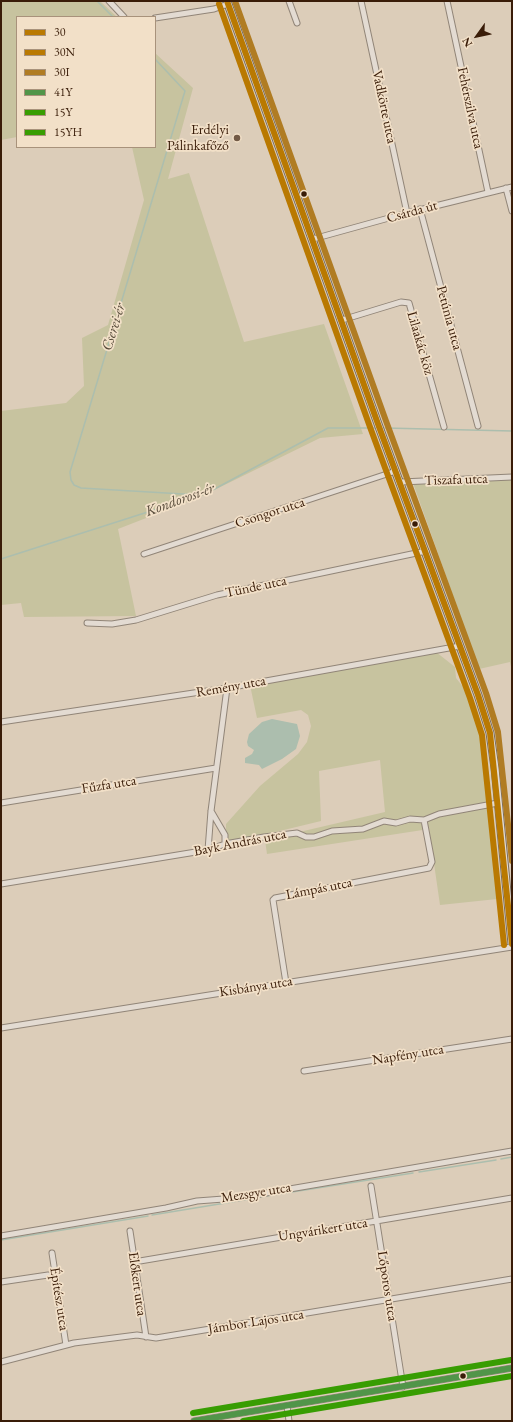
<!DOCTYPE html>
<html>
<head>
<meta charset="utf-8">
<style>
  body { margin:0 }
  #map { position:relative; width:513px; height:1422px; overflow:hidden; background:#dccdb9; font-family:"EB Garamond",serif }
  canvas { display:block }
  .frame { position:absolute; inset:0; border:2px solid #391c08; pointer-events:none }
  .legend { position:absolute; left:16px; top:16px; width:140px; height:132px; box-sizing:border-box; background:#f2e0c8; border:1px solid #a8927b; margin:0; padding:5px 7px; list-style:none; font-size:12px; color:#391c08 }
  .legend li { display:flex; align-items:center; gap:8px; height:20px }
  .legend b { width:20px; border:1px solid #a8927b }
  .north { position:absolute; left:457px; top:16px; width:40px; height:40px; -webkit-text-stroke:3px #f2e0c8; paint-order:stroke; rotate:237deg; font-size:11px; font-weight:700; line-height:16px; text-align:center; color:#391c08 }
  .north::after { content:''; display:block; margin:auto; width:14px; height:18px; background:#391c08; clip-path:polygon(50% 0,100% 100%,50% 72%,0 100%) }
</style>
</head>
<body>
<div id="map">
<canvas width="513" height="1422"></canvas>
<div class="frame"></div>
<ul class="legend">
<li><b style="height:5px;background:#b97901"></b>30</li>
<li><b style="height:5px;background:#b97901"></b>30N</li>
<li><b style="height:5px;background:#b07c23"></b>30I</li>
<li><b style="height:5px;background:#519549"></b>41Y</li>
<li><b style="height:5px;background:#389d02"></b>15Y</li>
<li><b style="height:5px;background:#389d02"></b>15YH</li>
</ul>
<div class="north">N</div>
</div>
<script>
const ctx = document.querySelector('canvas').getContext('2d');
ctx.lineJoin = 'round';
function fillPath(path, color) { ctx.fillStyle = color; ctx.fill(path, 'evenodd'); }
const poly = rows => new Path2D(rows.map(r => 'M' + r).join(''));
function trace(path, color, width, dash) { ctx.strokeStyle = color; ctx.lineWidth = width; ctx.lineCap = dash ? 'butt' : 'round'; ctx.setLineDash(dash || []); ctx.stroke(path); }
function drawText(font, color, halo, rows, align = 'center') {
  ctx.font = font + ' "EB Garamond",serif'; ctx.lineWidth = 3.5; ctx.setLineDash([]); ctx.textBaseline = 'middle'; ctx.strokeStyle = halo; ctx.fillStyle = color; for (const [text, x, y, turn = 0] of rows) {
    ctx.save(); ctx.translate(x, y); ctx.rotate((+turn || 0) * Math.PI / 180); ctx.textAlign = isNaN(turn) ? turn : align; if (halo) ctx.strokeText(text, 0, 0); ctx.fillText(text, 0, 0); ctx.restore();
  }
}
const green = poly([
  [1,1,100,1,117,17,17,17,17,137,1,140],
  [155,53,193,88,168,179,189,173,244,342,324,324,363,434,320,438,200,497,118,529,136,616,24,617,21,603,1,605,1,411,66,403,84,386,82,338,108,325,144,200,132,147,155,147],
  [512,478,512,671,510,662,479,669,413,483],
  [436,652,455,667,456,678,468,693,479,725,497,899,440,905,429,829,267,854,265,840,385,812,380,760,319,771,321,821,226,844,226,824,260,786,298,754,307,742,311,726,308,715,301,710,257,718,250,685]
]);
const water = poly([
  [272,719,297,724,300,736,296,749,282,759,262,769,259,765,245,763,245,758,252,754,254,750,248,746,247,742,249,734,262,722]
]);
const stream = poly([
  [97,1,113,17],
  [155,59,185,91,70,472,71,480,74,485,81,488,200,495],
  [385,428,512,431],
  [1,559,207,493,328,428,375,428],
  [501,1159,512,1157],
  [419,1172,496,1160],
  [260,1197,413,1173],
  [152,1215,256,1198],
  [1,1240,148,1216]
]);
const minor = poly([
  [109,1,124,17],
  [289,1,297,23],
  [361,1,407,213],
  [447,1,488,192],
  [155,18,214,9,228,4],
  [506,188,512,211],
  [420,209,478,426],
  [313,239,407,213,512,187],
  [342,320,401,302,409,303,444,427],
  [401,482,512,477],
  [144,554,396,471],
  [87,623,112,624,136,620,217,595,426,551],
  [1,722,227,688,460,646],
  [1,803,216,768],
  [211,811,225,835,225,844],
  [208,850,211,811,227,688],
  [1,884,208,850,225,844,264,837,297,833,306,837,314,837,332,831,363,829,384,821,396,823,410,819,424,820,439,814,498,803],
  [286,983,273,900,275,898,429,868,432,862,424,820],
  [1,1028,512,947],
  [304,1071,512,1039],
  [371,1186,403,1387],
  [130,1231,146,1337],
  [1,1236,166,1208,197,1201,237,1198,512,1151],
  [52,1253,66,1345],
  [134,1262,512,1198],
  [1,1282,48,1275],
  [1,1362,74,1343,137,1335,156,1338,512,1279],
  [287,1406,289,1421],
  [194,1421,512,1368]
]);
const secondary = poly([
  [227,1,378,424,478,695,490,733,495,768,512,944]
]);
const bus1 = poly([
  [227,1,378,424,478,695,490,733,512,944]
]);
const bus2 = poly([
  [219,4,370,427,470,698,482,735,504,945]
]);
const bus3 = poly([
  [235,1,386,421,486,693,498,732,512,861]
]);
const bus4 = poly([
  [194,1421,512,1368]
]);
const bus5 = poly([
  [243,1421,512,1376]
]);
const bus6 = poly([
  [193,1413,511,1360]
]);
const markers = [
  [237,138,4,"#725a46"],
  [304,194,3.5,"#391c08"],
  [415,524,3.5,"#391c08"],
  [463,1376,3.5,"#391c08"]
];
const streetNames = [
  ["Vadkörte utca",384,107,78],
  ["Fehérszilva utca",470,108,78],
  ["Csárda út",412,212,-15],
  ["Petúnia utca",449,318,75],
  ["Lilaakác köz",420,343,74],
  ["Tiszafa utca",456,480,-2],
  ["Csongor utca",270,513,-18],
  ["Tünde utca",256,587,-12],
  ["Remény utca",231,687,-10],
  ["Fűzfa utca",109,785,-9],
  ["Bayk András utca",240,843,-11],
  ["Lámpás utca",319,889,-11],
  ["Kisbánya utca",256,987,-9],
  ["Napfény utca",408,1055,-9],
  ["Mezsgye utca",256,1193,-9],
  ["Ungvárikert utca",323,1230,-9],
  ["Előkert utca",137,1284,82],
  ["Lőporos utca",387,1286,81],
  ["Építész utca",59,1299,81],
  ["Jámbor Lajos utca",256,1322,-9]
];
const poiNames = [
  ["Erdélyi",229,130],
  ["Pálinkafőző",229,146]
];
const waterNames = [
  ["Cserei-ér",114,327,-73],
  ["Kondorosi-ér",180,500,-20]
];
fillPath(green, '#c7c39f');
fillPath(water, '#acbeae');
trace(stream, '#acbeae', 1.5);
trace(minor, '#918578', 7);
trace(secondary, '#7a6d60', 9);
trace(minor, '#e3dbd2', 5);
trace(secondary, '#e3dbd2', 7);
trace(bus1, '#b97901', 6);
trace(bus2, '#b97901', 6);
trace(bus3, '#b07c23', 6);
trace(bus4, '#519549', 6);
trace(bus5, '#389d02', 6);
trace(bus6, '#389d02', 6);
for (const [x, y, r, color] of markers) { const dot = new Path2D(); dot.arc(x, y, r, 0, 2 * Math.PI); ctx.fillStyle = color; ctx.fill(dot); trace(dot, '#f2e0c8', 1.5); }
drawText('14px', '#391c08', '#f2e0c8', streetNames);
drawText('14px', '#391c08', '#f2e0c8', poiNames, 'right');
drawText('italic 15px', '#564a39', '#f2e0c8', waterNames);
</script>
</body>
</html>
